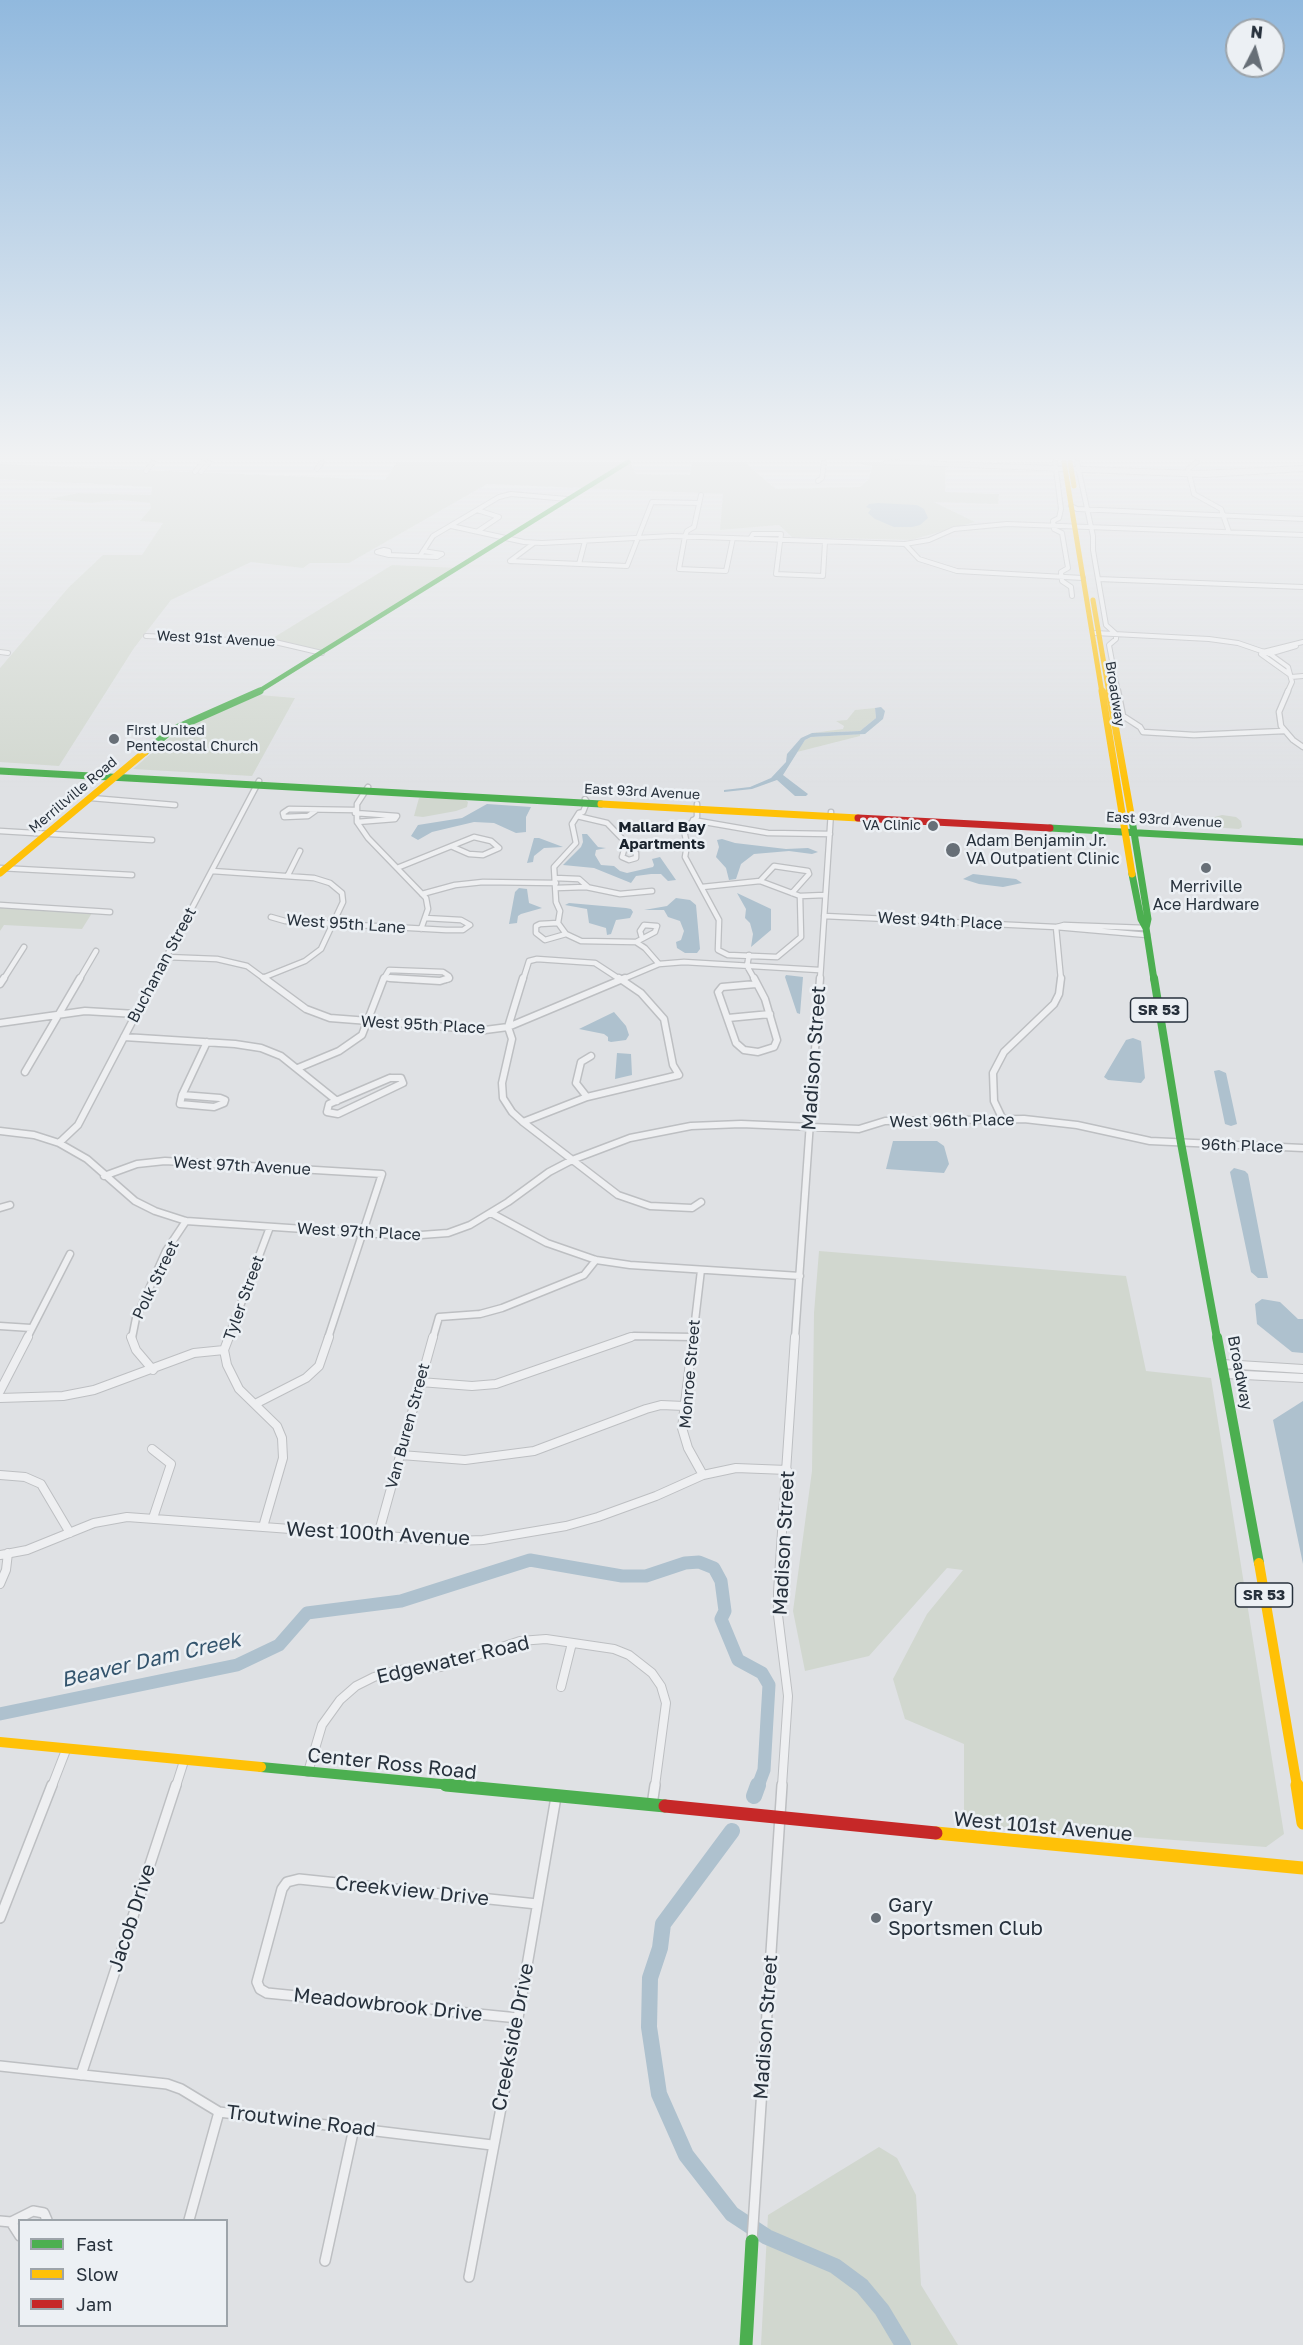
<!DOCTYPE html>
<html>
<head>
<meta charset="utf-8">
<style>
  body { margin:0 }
  #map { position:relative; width:1303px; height:2345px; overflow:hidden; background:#dfe1e4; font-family:"Golos Text",sans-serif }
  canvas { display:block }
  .legend { position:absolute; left:18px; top:2219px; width:210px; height:108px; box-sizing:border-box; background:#ecf0f4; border:2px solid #9da4aa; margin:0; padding:8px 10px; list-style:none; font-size:18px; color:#27313c }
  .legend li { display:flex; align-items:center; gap:12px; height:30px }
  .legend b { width:30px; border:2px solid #9da4aa }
  .north { position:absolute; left:1225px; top:18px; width:60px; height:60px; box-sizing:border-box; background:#ecf0f4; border:2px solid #9da4aa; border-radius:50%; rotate:6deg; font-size:16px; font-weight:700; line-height:24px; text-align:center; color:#27313c }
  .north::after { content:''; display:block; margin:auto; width:21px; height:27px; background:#676f77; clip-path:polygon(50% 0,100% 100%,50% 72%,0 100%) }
</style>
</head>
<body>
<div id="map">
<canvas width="1303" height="2345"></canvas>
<ul class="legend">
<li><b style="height:8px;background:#4caf50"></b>Fast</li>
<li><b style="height:8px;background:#ffc107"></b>Slow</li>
<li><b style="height:8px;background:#c62828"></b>Jam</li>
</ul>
<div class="north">N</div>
</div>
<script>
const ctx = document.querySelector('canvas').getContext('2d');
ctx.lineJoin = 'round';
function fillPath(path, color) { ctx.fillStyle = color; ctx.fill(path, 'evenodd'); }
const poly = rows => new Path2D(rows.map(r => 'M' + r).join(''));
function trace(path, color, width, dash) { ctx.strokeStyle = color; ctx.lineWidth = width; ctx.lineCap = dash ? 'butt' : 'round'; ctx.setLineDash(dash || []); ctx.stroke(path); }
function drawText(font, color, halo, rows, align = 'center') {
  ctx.font = font + ' "Golos Text",sans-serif'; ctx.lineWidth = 5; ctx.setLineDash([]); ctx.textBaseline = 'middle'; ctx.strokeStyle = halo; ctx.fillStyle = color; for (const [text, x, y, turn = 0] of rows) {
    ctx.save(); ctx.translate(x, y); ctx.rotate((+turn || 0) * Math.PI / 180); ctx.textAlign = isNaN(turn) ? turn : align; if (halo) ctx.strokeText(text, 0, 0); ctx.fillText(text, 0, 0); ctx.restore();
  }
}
const green = poly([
  [397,462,630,462,636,474,690,475,692,462,744,462,776,489,860,487,869,479,872,466,854,462,946,462,945,492,999,494,998,504,934,502,975,522,911,540,792,537,779,525,720,530,723,494,487,484,349,563,310,563,303,568,251,562,171,600,134,648,59,766,0,762,0,668,69,587,103,555,142,555,163,523,140,521,151,508,150,503,120,500,90,503,49,499,78,493,151,495,152,487,0,479,0,464,385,480],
  [392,565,460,568,322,653,268,641],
  [260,695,295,698,252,776,133,769,181,728],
  [875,708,876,718,860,731,812,733,843,729,844,726,836,721,847,720,855,710],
  [860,734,860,736,797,752,805,740,811,737],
  [419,798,464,799,468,802,467,807,456,811,423,817,414,816],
  [1222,815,1236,817,1241,821,1242,827,1239,829,1212,827,1207,819],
  [0,908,92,913,82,929,4,925,0,931],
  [819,1251,1126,1276,1146,1371,1211,1378,1284,1834,1266,1847,964,1824,964,1744,905,1719,893,1679,927,1614,963,1570,947,1568,869,1656,805,1671,793,1611,812,1471,814,1313],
  [879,2147,897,2158,916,2195,921,2285,958,2345,761,2345,768,2215]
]);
const water = poly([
  [878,503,917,505,924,509,928,518,920,525,912,527,894,527,875,519,868,513,871,509,866,507,869,504],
  [881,707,885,711,883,719,865,734,811,737,805,740,783,775,808,794,806,796,795,796,777,780,752,789,724,792,724,790,750,787,771,778,786,762,787,754,801,738,812,733,860,731,876,718,875,708],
  [487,804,531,807,526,817,526,832,516,833,494,823,474,822,432,832,418,840,411,836,418,825,462,818],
  [582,834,587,834,598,847,606,848,596,850,595,855,601,865,614,866,620,871,627,873,653,867,654,865,652,859,660,857,676,880,668,881,661,874,651,874,636,876,631,883,594,868,563,865,581,847,583,842],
  [534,838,539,838,563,847,544,848,534,856,533,862,527,863],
  [722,839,735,843,786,849,808,848,818,852,812,854,789,851,754,854,741,864,736,879,729,880,726,868,716,857,719,847,717,840],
  [973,874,1016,879,1022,883,1003,887,979,884,963,879],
  [519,888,527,889,529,903,542,908,521,914,518,916,517,923,509,924,515,892],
  [737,893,771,909,771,930,751,947,753,934,750,923,745,918,746,909],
  [676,898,690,900,696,905,700,949,697,953,685,953,677,948,676,942,681,940,684,931,680,921,668,917,664,910,644,910,667,906],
  [569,903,626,908,631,909,633,912,630,918,616,920,611,934,607,935,606,928,589,923,587,909,565,905],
  [786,975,803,977,800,1014,797,1013,785,977],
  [614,1012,626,1026,629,1035,626,1040,611,1042,608,1041,608,1037,604,1034,579,1029],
  [1133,1038,1141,1041,1145,1078,1141,1083,1108,1080,1104,1077,1126,1040],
  [617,1053,631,1054,632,1075,615,1079],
  [1219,1070,1226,1073,1237,1124,1231,1126,1225,1124,1214,1071],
  [893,1141,937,1141,944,1146,949,1164,944,1173,886,1169],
  [1234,1168,1245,1171,1248,1174,1268,1278,1258,1278,1251,1272,1230,1172],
  [1262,1299,1280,1302,1298,1319,1303,1319,1303,1353,1292,1352,1257,1324,1255,1304],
  [1303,1401,1303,1564,1273,1420]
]);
const riverFar1 = poly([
  [0,1714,237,1665,279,1645,307,1613,401,1601,530,1560,622,1576,646,1576,685,1563,699,1562,714,1568,721,1581,725,1611,721,1619,738,1660,762,1673,769,1685,764,1770,758,1786]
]);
const river = poly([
  [754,1796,758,1785],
  [732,1831,663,1924,660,1948,650,1978,649,2027,659,2094,686,2155,732,2214,767,2237,835,2266,862,2286,882,2310,903,2345]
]);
const streetFar4 = poly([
  [886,462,942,464],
  [1055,462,1061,509,1059,518,1053,521,1054,529,1062,533,1068,568,1061,572,1062,581,1071,587,1072,596],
  [1077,462,1093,536,1093,550,1106,625,1116,634],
  [1197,462,1188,469,1194,494,1221,509,1229,532],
  [1303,468,1199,473,942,464,1206,475,1303,469],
  [317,469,322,462],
  [146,471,153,462],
  [195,472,203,462],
  [201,472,209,462],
  [818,481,822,478,824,462],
  [701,495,694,527,687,531,685,536,679,569,726,571,733,538],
  [1071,506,1077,509,1303,519],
  [477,510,499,517,478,531],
  [451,526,524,542,542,543,672,536,905,544,929,540,954,529,1007,524,1303,535],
  [750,539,753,534,781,534,776,574,823,576,825,542],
  [905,544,919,559,957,571,1083,578],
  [384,550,389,551,389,555,377,552,384,550],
  [389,555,437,557,442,554,423,551],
  [420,556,433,536,499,497,511,494,567,499],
  [510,561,627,566,652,502,698,503],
  [510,561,534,543],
  [579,564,585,541],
  [1098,579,1303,587],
  [1095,633,1209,639,1238,643,1270,654,1288,667,1292,682,1287,693],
  [1116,634,1116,639,1109,645,1118,693],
  [146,636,275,642,322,653],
  [0,652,8,653],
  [1263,652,1303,642],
  [1261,654,1289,674],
  [1269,654,1296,646],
  [1291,677,1303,676]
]);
const streetFar3 = poly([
  [1118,691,1123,716,1140,727,1143,732,1194,735,1284,731],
  [1288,691,1279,712,1281,726,1293,740,1303,747],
  [368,787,357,804,357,822,368,838,426,898,428,909,421,929],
  [91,798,175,805],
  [585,799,587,802,583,812,579,813,572,824,576,843,554,867,556,902,560,911,558,923,566,934,581,941,636,942,645,948,659,964],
  [697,804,697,817,684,830,687,845,685,857,719,920,718,950,728,955,777,957,801,937,800,896],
  [315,811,308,816,284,817,283,813,289,809,355,810],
  [355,813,397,816,395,819,357,822],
  [577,816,607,823,636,853,636,858,629,860,622,857,626,843],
  [693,820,768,833,830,834],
  [0,831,152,840],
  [0,868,132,875],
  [397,868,474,837,491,841,499,848,483,855,469,854,453,847],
  [212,871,314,878,330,883,342,893,343,902,321,949,305,961,265,977],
  [288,875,300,851],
  [555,878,579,879,588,887],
  [760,881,774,866,808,871,809,874,792,893],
  [702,887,760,881,800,896,825,895],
  [556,888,586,887,620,894,652,891],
  [422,894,455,885,483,882,556,883],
  [0,905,110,912],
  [824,916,1056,927,1147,935],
  [271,917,285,921,446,930,463,930,470,925,461,920,425,918],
  [558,923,540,924,536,926,536,933,545,940,566,934],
  [1056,927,1061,980],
  [1057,927,1064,925,1146,928],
  [636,942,655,932,657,926,644,925,640,931,642,938],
  [749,955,747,966,755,980],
  [166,957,217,959,247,966,266,980],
  [384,978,418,980],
  [3,980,24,947],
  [79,980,96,951],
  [154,980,259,781],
  [383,980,389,970,443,972,449,976,449,979,445,980],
  [523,980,529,961,537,959,595,963,621,980],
  [621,980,659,964,684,962,819,970],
  [820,980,831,812]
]);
const streetFar2 = poly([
  [264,978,306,1009,330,1018,485,1030,508,1027,625,978],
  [390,978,440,981,449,978],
  [754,978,765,999,777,1040,774,1047,758,1052,744,1050,736,1043,718,992,722,987,756,984],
  [0,984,4,978],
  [728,1018,770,1014],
  [0,1023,85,1011,136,1014],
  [124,1037,235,1044,261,1048,281,1056,337,1101],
  [298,1068,339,1051,362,1035,384,978],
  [25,1072,80,978],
  [390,1078,401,1078,403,1083,338,1114,327,1112,329,1104,390,1078],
  [182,1095,220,1098,225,1100,224,1103,214,1107,180,1104,182,1095],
  [182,1095,207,1042],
  [587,1097,576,1083,581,1062,591,1056],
  [1003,1120,994,1101,993,1073,1004,1052,1054,1004,1059,994,1061,978],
  [523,1122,618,1195,650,1206,692,1208,701,1202],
  [523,1122,512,1112,503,1098,502,1083,512,1039,508,1027,523,978],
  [523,1122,587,1097,679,1075,673,1065,664,1019,641,993,619,978],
  [0,1131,34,1135,59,1143,87,1159,135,1201,155,1211,186,1221,407,1236,448,1233,470,1225,508,1202,549,1172,572,1160,630,1138,691,1126,741,1124,859,1129,885,1121,1024,1119,1077,1125,1150,1141,1303,1148],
  [59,1143,78,1125,155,978],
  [104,1176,137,1164,165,1161,382,1174,328,1338],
  [0,1208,10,1205],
  [491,1213,547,1243,596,1260,630,1265,800,1276],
  [0,1326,31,1328],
  [27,1338,70,1254],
  [132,1338,136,1318,166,1251,186,1221],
  [228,1338,270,1227],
  [433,1338,439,1317,480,1314,502,1308,584,1275,596,1260],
  [627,1338,634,1336,693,1337],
  [693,1338,701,1270],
  [795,1338,820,978]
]);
const streetFar1 = poly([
  [131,1337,136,1350,153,1370],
  [229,1337,224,1350,227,1365,239,1389,277,1426,282,1438,283,1458,263,1527],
  [693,1337,682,1428,688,1448,703,1475],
  [1223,1364,1303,1369],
  [1225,1374,1303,1378],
  [420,1382,472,1386,496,1384,631,1337],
  [0,1391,28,1337],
  [0,1398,63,1396,94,1390,194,1353,224,1350],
  [255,1404,306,1378,319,1366,329,1337],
  [152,1449,171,1464,153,1518],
  [401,1455,465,1460,534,1451,646,1409,661,1405,684,1406],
  [0,1475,25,1477,41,1484,70,1533],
  [378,1535,433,1337],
  [0,1555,27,1550,94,1523,127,1517,454,1541,483,1540,566,1526,598,1517,656,1496,703,1475,736,1468,787,1470],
  [0,1584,6,1570,8,1553],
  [561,1687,572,1643],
  [308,1772,322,1725,340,1700,356,1686,374,1677,398,1670,441,1667,520,1641,546,1639,614,1649,629,1655,652,1673,661,1686,666,1703,655,1786],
  [52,1786,66,1750],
  [176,1786,184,1761],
  [782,1786,788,1696,778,1615,778,1592,795,1337]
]);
const street = poly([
  [652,1805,655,1785],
  [0,1918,52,1785],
  [518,2018,267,1993,260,1989,257,1982,282,1889,287,1882,299,1879,537,1904],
  [0,2066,167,2084,181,2089,219,2112,492,2145],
  [81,2075,176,1785],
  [189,2220,219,2112],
  [0,2221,11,2222,33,2211,44,2213,47,2220],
  [11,2222,20,2236],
  [752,2241,782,1785],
  [325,2261,354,2128],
  [469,2277,518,2018,556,1797]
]);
const fastFar4 = poly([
  [256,693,628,462]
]);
const fastFar3 = poly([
  [145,752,172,730,260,691],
  [0,771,601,804],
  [1131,814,1148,919,1146,928],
  [1050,828,1303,842],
  [1132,874,1141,919,1146,928,1154,980]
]);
const fastFar2 = poly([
  [1154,978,1181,1143,1217,1338]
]);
const fastFar1 = poly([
  [1217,1337,1259,1563],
  [261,1767,462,1786]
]);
const fast = poly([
  [446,1785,665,1806],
  [746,2345,752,2241]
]);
const slowFar3 = poly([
  [1064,462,1102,693],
  [1070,462,1074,486],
  [1093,600,1109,693]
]);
const slowFar2 = poly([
  [1102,691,1132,874],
  [1109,691,1131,814],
  [601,804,858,818],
  [0,873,145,752]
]);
const slowFar1 = poly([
  [1259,1563,1297,1786],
  [0,1742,261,1767]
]);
const slow = poly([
  [1297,1785,1303,1823],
  [936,1833,1303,1868]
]);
const jamFar1 = poly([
  [858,818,1050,828]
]);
const jam = poly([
  [665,1806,936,1833]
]);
const markers = [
  [114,739,6,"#676f77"],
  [933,826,6,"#676f77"],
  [953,850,8,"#676f77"],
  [1206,868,6,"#676f77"],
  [876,1918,6,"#676f77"]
];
const farStreetnames = [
  ["West 91st Avenue",216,639,3],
  ["Broadway",1115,694,81],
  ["East 93rd Avenue",642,792,3],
  ["Merrillville Road",73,795,-40],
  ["East 93rd Avenue",1164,820,3]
];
const farPoinames = [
  ["First United",126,731],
  ["Pentecostal Church",126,747],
  ["VA Clinic",921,826,"right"]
];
const farNeighbourhoodnames = [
  ["Mallard Bay",662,827],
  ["Apartments",662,844]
];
const shields = [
  [1159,1010,57],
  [1264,1595,57]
];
const shieldNames = [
  ["SR 53",1159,1010],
  ["SR 53",1264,1595]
];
const poiNames = [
  ["Adam Benjamin Jr.",966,841],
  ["VA Outpatient Clinic",966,859],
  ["Merriville",1206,887,"center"],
  ["Ace Hardware",1206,905,"center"]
];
const streetNames = [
  ["West 94th Place",940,921,3],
  ["West 95th Lane",346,924,4],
  ["Buchanan Street",162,965,-62],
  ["West 95th Place",423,1025,3],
  ["West 96th Place",952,1121,-1],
  ["96th Place",1242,1146,2],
  ["West 97th Avenue",242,1166,3],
  ["West 97th Place",359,1232,3],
  ["Polk Street",156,1280,-64],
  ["Tyler Street",244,1298,-70],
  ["Broadway",1240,1373,79],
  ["Monroe Street",690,1374,-85],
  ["Van Buren Street",408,1426,-75]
];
const nearStreetnames = [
  ["Madison Street",814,1058,-86],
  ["West 100th Avenue",378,1534,3],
  ["Madison Street",784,1543,-87],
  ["Edgewater Road",453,1660,-13],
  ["Center Ross Road",392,1764,6],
  ["West 101st Avenue",1043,1827,5],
  ["Creekview Drive",412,1891,6],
  ["Jacob Drive",132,1918,-72],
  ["Meadowbrook Drive",388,2005,6],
  ["Madison Street",766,2027,-86],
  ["Creekside Drive",513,2037,-79],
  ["Troutwine Road",301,2121,7]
];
const nearPoinames = [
  ["Gary",888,1906],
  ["Sportsmen Club",888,1929]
];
const nearWaternames = [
  ["Beaver Dam Creek",151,1660,-13]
];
fillPath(green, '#d1d7cf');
fillPath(water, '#aec1ce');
trace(riverFar1, '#aec1ce', 13);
trace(river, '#aec1ce', 16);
trace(streetFar4, '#bdbfc2', 6);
trace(streetFar3, '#bdbfc2', 7);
trace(streetFar2, '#bdbfc2', 9);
trace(streetFar1, '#bdbfc2', 10);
trace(street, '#bdbfc2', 12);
trace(streetFar4, '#eeeff1', 4);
trace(streetFar3, '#eeeff1', 4.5);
trace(streetFar2, '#eeeff1', 6);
trace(streetFar1, '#eeeff1', 8);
trace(street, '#eeeff1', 9);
trace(fastFar4, '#4caf50', 5);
trace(fastFar3, '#4caf50', 7);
trace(fastFar2, '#4caf50', 8);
trace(fastFar1, '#4caf50', 10);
trace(fast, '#4caf50', 13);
trace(slowFar3, '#ffc107', 5);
trace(slowFar2, '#ffc107', 7);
trace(slowFar1, '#ffc107', 10);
trace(slow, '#ffc107', 13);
trace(jamFar1, '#c62828', 7);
trace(jam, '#c62828', 13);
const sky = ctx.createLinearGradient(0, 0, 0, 790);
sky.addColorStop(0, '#91b9de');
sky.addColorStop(0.58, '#f1f2f3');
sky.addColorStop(1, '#f1f2f300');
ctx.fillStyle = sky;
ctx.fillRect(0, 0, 1303, 790);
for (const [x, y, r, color] of markers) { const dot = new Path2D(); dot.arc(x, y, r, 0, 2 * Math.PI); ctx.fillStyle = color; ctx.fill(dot); trace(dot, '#ecf0f4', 2); }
drawText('14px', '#27313c', '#ecf0f4', farStreetnames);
drawText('14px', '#27313c', '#ecf0f4', farPoinames, 'left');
drawText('bold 15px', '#19222c', '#ecf0f4', farNeighbourhoodnames);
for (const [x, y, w] of shields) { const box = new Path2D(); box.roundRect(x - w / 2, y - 12, w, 24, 4.5); ctx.fillStyle = '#ecf0f4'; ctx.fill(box); trace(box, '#27313c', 1.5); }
drawText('bold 15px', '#27313c', null, shieldNames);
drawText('16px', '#27313c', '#ecf0f4', poiNames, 'left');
drawText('16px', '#27313c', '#ecf0f4', streetNames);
drawText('20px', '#27313c', '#ecf0f4', nearStreetnames);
drawText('20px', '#27313c', '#ecf0f4', nearPoinames, 'left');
drawText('italic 21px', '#33546d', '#ecf0f4', nearWaternames);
</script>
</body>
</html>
